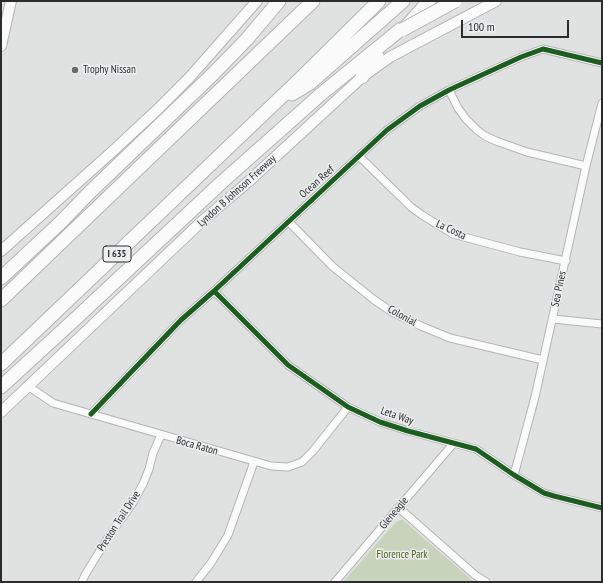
<!DOCTYPE html>
<html>
<head>
<meta charset="utf-8">
<style>
  body { margin:0 }
  #map { position:relative; width:603px; height:583px; overflow:hidden; background:#e0e1e1; font-family:"PT Sans Narrow",sans-serif }
  canvas { display:block }
  .frame { position:absolute; inset:0; border:2px solid #2c2c2d; pointer-events:none }
  .scale { position:absolute; left:461px; top:20px; width:108px; height:18px; box-sizing:border-box; border:2px solid #2c2c2d; border-top:0; padding-left:5px; font-size:12px; line-height:14px; white-space:nowrap; color:#2c2c2d; -webkit-text-stroke:3px #edeef0; paint-order:stroke }
</style>
</head>
<body>
<div id="map">
<canvas width="603" height="583"></canvas>
<div class="frame"></div>
<div class="scale">100 m</div>
</div>
<script>
const ctx = document.querySelector('canvas').getContext('2d');
ctx.lineJoin = 'round';
function fillPath(path, color) { ctx.fillStyle = color; ctx.fill(path, 'evenodd'); }
const poly = rows => new Path2D(rows.map(r => 'M' + r).join(''));
function trace(path, color, width, dash) { ctx.strokeStyle = color; ctx.lineWidth = width; ctx.lineCap = dash ? 'butt' : 'round'; ctx.setLineDash(dash || []); ctx.stroke(path); }
function drawText(font, color, halo, rows, align = 'center') {
  ctx.font = font + ' "PT Sans Narrow",sans-serif'; ctx.lineWidth = 3; ctx.setLineDash([]); ctx.textBaseline = 'middle'; ctx.strokeStyle = halo; ctx.fillStyle = color; for (const [text, x, y, turn = 0] of rows) {
    ctx.save(); ctx.translate(x, y); ctx.rotate((+turn || 0) * Math.PI / 180); ctx.textAlign = isNaN(turn) ? turn : align; if (halo) ctx.strokeText(text, 0, 0); ctx.fillText(text, 0, 0); ctx.restore();
  }
}
const green = poly([
  [401,520,403,520,474,582,343,582,396,522]
]);
const street = poly([
  [449,90,458,108,466,119,477,130,485,136,496,141,527,152,586,166],
  [360,157,411,207,422,215,453,234,520,252,566,261],
  [289,222,332,266,373,299,392,312,421,326,450,338,543,360],
  [214,291,288,365,348,407,380,422,408,431,476,449,514,475,544,493,554,496,602,508],
  [553,319,602,324],
  [28,386,53,403,271,466,288,467,302,462,313,451,348,407],
  [91,414,181,320,214,291,387,130,420,106,449,90,521,57,543,49,602,63],
  [514,475,535,397,586,166,602,103],
  [399,508,475,575,486,582],
  [82,582,85,575,107,539,132,504,143,484,149,469,153,453,161,435],
  [196,582,211,563,228,535,254,462],
  [335,582,453,444]
]);
const secondary = poly([
  [1,46,11,1],
  [1,251,114,150,158,109,189,78,257,1],
  [1,412,201,222,248,182,362,77,390,57,496,1]
]);
const highway = poly([
  [406,27,429,1],
  [362,77,368,65,377,56],
  [292,94,310,83,403,1],
  [1,278,61,222,89,193,213,74,247,39,279,1],
  [1,300,313,1],
  [1,364,299,80,379,1],
  [1,387,73,321,222,182,320,95,401,29]
]);
const highwayBridge = poly([
  [402,30,455,1]
]);
const cycleway = poly([
  [214,291,288,365,348,407,380,422,408,431,476,449,514,475,544,493,554,496,602,508],
  [91,414,181,320,214,291,387,130,420,106,449,90,521,57,543,49,602,63]
]);
const markers = [
  [75,70,4,"#6b6b6c"]
];
const shields = [
  [117,254,28]
];
const shieldNames = [
  ["I 635",117,254]
];
const poiNames = [
  ["Trophy Nissan",83,70]
];
const streetNames = [
  ["Ocean Reef",317,182,-42],
  ["Lyndon B Johnson Freeway",237,191,-42],
  ["La Costa",451,230,25],
  ["Sea Pines",559,289,-78],
  ["Colonial",402,316,29],
  ["Leta Way",397,416,19],
  ["Boca Raton",197,446,16],
  ["Gleneagle",394,513,-50],
  ["Preston Trail Drive",119,521,-57]
];
const parkNames = [
  ["Florence Park",402,555]
];
fillPath(green, '#c7d3ba');
trace(street, '#b4b4b5', 9);
trace(secondary, '#b4b4b5', 12);
trace(highway, '#b4b4b5', 15);
trace(street, '#fafafa', 7);
trace(secondary, '#fafafa', 10);
trace(highway, '#fafafa', 13);
trace(highwayBridge, '#b4b4b5', 15, []);
trace(highwayBridge, '#fafafa', 13);
trace(cycleway, '#1b5e20', 5);
for (const [x, y, r, color] of markers) { const dot = new Path2D(); dot.arc(x, y, r, 0, 2 * Math.PI); ctx.fillStyle = color; ctx.fill(dot); trace(dot, '#edeef0', 1.5); }
for (const [x, y, w] of shields) { const box = new Path2D(); box.roundRect(x - w / 2, y - 8, w, 16, 3); ctx.fillStyle = '#edeef0'; ctx.fill(box); trace(box, '#2c2c2d', 1); }
drawText('bold 10px', '#2c2c2d', null, shieldNames);
drawText('11px', '#2c2c2d', '#edeef0', poiNames, 'left');
drawText('11px', '#2c2c2d', '#edeef0', streetNames);
drawText('11px', '#456013', '#edeef0', parkNames);
</script>
</body>
</html>
